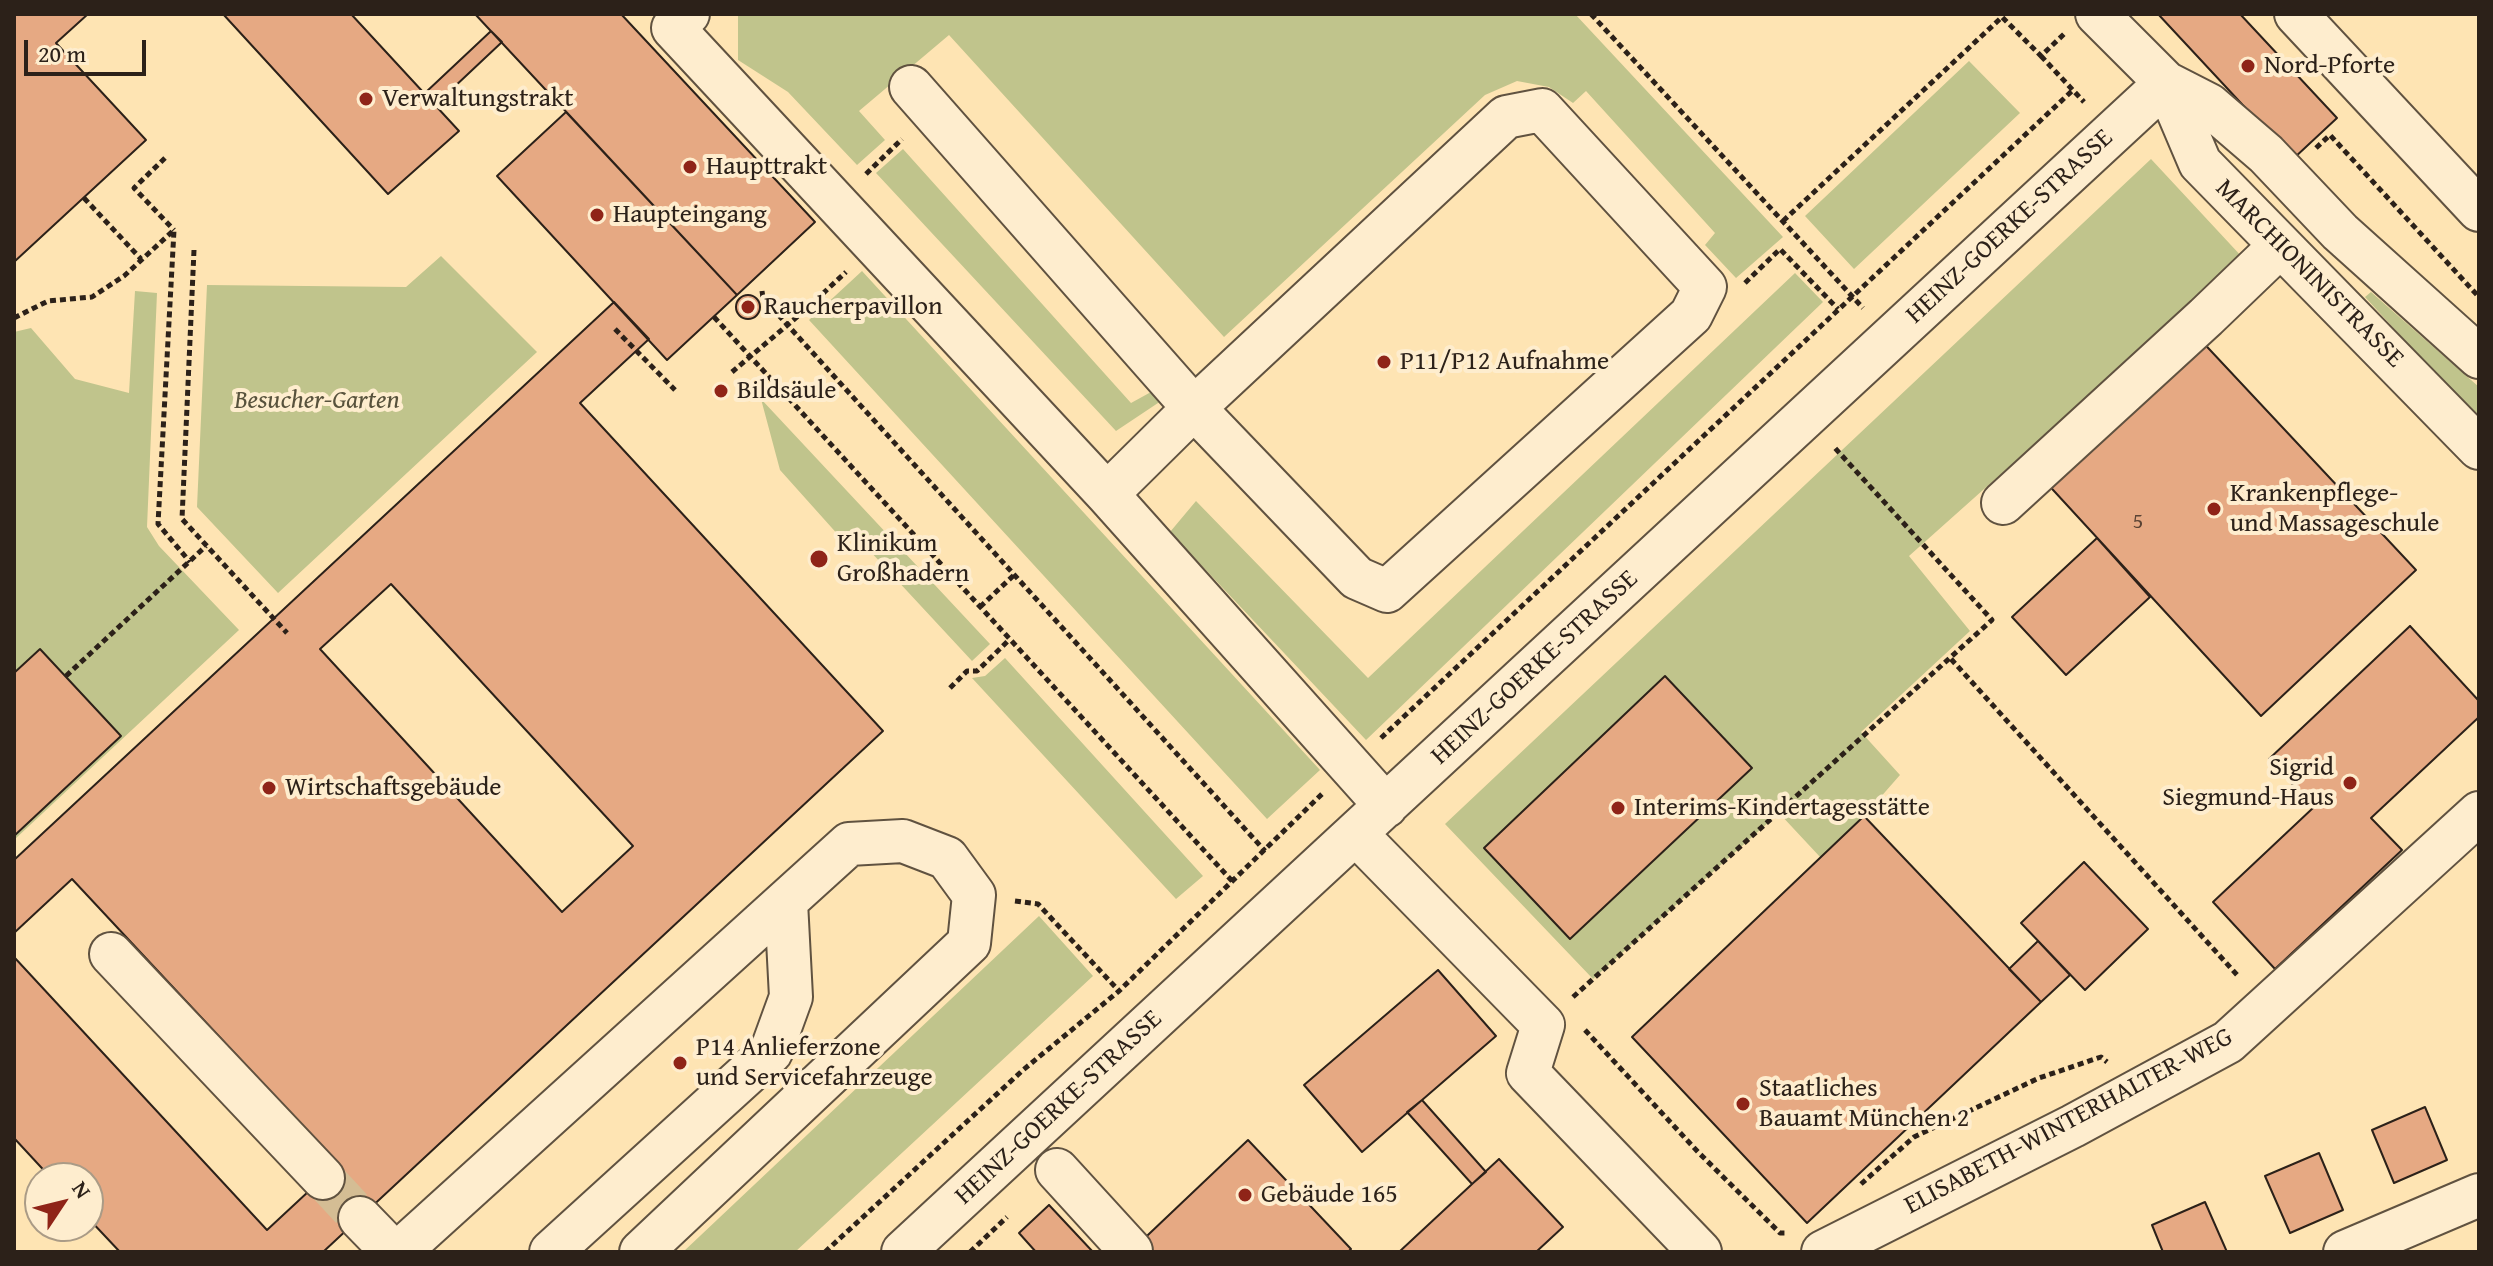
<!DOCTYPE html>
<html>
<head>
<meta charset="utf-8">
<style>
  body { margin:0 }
  #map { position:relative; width:2493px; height:1266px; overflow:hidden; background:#fee4b3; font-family:"Gentium Book Plus",serif }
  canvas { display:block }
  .frame { position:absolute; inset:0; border:16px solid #2c2119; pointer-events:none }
  .north { position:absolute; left:24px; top:1162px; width:80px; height:80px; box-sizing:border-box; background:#feedce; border:2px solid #aa9b86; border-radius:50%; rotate:55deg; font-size:22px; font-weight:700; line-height:32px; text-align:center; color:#2c2119 }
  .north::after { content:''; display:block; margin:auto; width:28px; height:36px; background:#8f2418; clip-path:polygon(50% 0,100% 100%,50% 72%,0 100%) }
  .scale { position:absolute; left:24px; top:40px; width:122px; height:36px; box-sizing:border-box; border:4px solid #2c2119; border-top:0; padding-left:10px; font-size:24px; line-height:28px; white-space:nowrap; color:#2c2119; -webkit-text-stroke:6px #feedce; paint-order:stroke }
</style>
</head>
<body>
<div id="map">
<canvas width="2493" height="1266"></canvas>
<div class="frame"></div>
<div class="north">N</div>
<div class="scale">20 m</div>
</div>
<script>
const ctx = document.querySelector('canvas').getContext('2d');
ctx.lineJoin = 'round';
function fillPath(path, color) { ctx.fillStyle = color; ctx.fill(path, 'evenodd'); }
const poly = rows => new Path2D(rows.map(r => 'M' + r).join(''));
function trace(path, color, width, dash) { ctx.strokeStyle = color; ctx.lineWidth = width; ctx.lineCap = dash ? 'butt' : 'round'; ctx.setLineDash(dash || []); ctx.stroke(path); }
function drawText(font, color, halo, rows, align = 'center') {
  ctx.font = font + ' "Gentium Book Plus",serif'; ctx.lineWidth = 8; ctx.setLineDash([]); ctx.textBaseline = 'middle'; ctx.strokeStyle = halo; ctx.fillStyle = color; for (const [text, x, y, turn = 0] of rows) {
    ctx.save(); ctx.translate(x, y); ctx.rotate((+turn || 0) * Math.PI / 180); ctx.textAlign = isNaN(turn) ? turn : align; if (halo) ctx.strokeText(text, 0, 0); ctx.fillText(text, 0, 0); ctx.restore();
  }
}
const green = poly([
  [738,14,1575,14,1783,237,1736,278,1705,245,1715,233,1586,91,1573,103,1549,87,1517,81,1485,95,1224,337,949,35,859,111,885,140,857,165,788,92,738,60],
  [1969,61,2020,113,1854,269,1805,216],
  [903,149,1131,403,1162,386,1170,395,1116,431,876,173],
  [2151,159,2243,258,1909,556,1970,631,1861,732,1900,775,1864,816,1821,858,1779,813,1593,979,1445,824],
  [441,256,537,352,278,593,197,507,207,285,406,287],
  [862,271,1320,770,1267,819,809,320],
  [1795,273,1823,302,1366,740,1170,532,1196,501,1368,678],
  [135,291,157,293,147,527,159,546,239,630,14,840,14,332,31,328,75,379,129,393],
  [2371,292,2479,387,2479,421,2365,297],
  [761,399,990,644,972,661,856,536,840,537,780,470],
  [1005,658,1203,876,1176,899,972,678,985,676],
  [1039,916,1093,976,795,1252,683,1252]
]);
const building = poly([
  [14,14,88,14,56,43,146,140,14,262,14,14],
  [223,14,351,14,459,131,388,194,223,14],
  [475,14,621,14,815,222,737,295,475,14],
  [2158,14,2240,14,2337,118,2293,159,2158,14],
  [491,31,502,42,435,105,425,93,491,31],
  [566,112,737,295,667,360,497,176,566,112],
  '736 307a12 12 0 1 1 24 0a12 12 0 1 1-24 0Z',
  [614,302,649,339,580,403,883,731,323,1252,120,1252,88,1218,88,1178,51,1178,14,1138,14,957,267,1230,338,1164,72,879,14,933,14,860,614,302],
  [391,584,633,846,562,912,320,649,391,584],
  [2196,335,2416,570,2261,716,2043,479,2196,335],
  [2097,538,2150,597,2066,675,2012,617,2097,538],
  [2410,626,2479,701,2479,717,2371,818,2402,850,2275,969,2213,902,2314,807,2269,759,2410,626],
  [40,649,121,736,14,836,14,673,40,649],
  [1665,676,1752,768,1570,939,1484,848,1665,676],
  [1864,816,2041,1002,1807,1223,1632,1037,1864,816],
  [2084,862,2148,929,2085,990,2021,923,2084,862],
  [2038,941,2070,975,2041,1002,2009,969,2038,941],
  [1438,970,1496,1036,1362,1152,1304,1085,1438,970],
  [1422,1100,1486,1172,1472,1184,1407,1112,1422,1100],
  [2425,1107,2447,1160,2394,1183,2372,1130,2425,1107],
  [1248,1140,1351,1249,1348,1252,1130,1252,1248,1140],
  [2319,1153,2343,1210,2290,1233,2265,1176,2319,1153],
  [1499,1159,1563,1227,1536,1252,1399,1252,1499,1159],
  [2205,1202,2227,1252,2163,1252,2152,1225,2205,1202],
  [1049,1205,1093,1252,1036,1252,1019,1233,1049,1205]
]);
const minorTunnel = poly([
  [323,1178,360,1218]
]);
const path = poly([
  [1591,14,1863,308],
  [2041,56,2084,102],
  [2316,148,2330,135,2478,296],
  [165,158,134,188,174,230],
  [866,174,902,139],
  [84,198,141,259],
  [1783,221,2002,17,2041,56,2064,34],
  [194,250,182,519,287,633],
  [1745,283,1780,249,1838,309],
  [762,291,763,298,1265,851],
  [714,317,1233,882],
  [14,318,48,301,92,297,124,276,174,230,158,524,190,562],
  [615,329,675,390],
  [732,372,804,311,846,272],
  [980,607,1014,575],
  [1951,659,2238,976],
  [66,676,206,546],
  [950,688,967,671,977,671,1010,639],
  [1381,738,2073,90],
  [1015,901,1038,904,1119,991],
  [1573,997,1992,620,1834,447],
  [1585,1030,1698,1152,1780,1233,1788,1233],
  [1861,1184,1914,1137,2039,1078,2101,1057,2107,1062],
  [825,1252,1023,1070,1119,991,1322,794],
  [970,1252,1007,1217]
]);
const minor = poly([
  [688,14,673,28,1107,494,1386,806],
  [2097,14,2166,83,2209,105,2266,154,2340,232,2479,357],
  [2296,14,2479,210],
  [2166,83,2200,163,2479,448],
  [911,87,1194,408,1357,578,1387,591,1691,315,1705,287,1542,110,1506,117,1194,408,1107,494],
  [2003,503,2206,317,2280,246],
  [1356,834,1543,1025,1528,1073,1700,1252],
  [111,954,323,1178],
  [1057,1170,1131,1251],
  [360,1218,393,1252],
  [403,1252,412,1240,849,844,903,841,947,858,974,895,969,943,641,1252],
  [551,1252,771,1052,791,997,786,902],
  [903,1252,2166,83],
  [1823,1252,2073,1126,2228,1042,2479,813],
  [2345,1252,2479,1195]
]);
const markers = [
  [2248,66,8,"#8f2418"],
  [366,99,8,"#8f2418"],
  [690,167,8,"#8f2418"],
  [597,215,8,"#8f2418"],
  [748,307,8,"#8f2418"],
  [1384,362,8,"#8f2418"],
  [721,391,8,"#8f2418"],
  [2214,509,8,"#8f2418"],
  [819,559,10,"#8f2418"],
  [2350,783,8,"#8f2418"],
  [269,788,8,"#8f2418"],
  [1618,808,8,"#8f2418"],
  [680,1063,8,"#8f2418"],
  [1743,1104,8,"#8f2418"],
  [1245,1195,8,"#8f2418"]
];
const numberNames = [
  ["5",2138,522]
];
const poiNames = [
  ["Nord-Pforte",2264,66],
  ["Verwaltungstrakt",382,99],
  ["Haupttrakt",706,167],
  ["Haupteingang",613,215],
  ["Raucherpavillon",764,307],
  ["P11/P12 Aufnahme",1400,362],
  ["Bildsäule",737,391],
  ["Krankenpflege-",2230,494],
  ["und Massageschule",2230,524],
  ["Klinikum",837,544],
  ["Großhadern",837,574],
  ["Sigrid",2334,768,"right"],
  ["Siegmund-Haus",2334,798,"right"],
  ["Wirtschaftsgebäude",285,788],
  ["Interims-Kindertagesstätte",1634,808],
  ["P14 Anlieferzone",696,1048],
  ["und Servicefahrzeuge",696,1078],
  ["Staatliches",1759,1089],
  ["Bauamt München 2",1759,1119],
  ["Gebäude 165",1261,1195]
];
const streetNames = [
  ["HEINZ-GOERKE-STRASSE",2010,227,-43],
  ["MARCHIONINISTRASSE",2309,274,45],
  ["HEINZ-GOERKE-STRASSE",1535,668,-43],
  ["HEINZ-GOERKE-STRASSE",1059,1108,-43],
  ["ELISABETH-WINTERHALTER-WEG",2069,1122,-28]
];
const parkNames = [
  ["Besucher-Garten",317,401]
];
fillPath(green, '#c0c48c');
fillPath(building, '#e6a983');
trace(building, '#2c2119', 2);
trace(minorTunnel, '#d4bd94', 42, [42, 21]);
trace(minor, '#605240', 46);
trace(path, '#2c2119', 5, [6, 4]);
trace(minor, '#feedce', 42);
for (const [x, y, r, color] of markers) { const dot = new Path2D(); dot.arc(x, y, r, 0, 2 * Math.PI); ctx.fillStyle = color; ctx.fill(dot); trace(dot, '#feedce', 3); }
drawText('22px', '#5a4334', null, numberNames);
drawText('26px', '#2c2119', '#feedce', poiNames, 'left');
drawText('26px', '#2c2119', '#feedce', streetNames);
drawText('italic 26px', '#58523c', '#feedce', parkNames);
</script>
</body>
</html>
